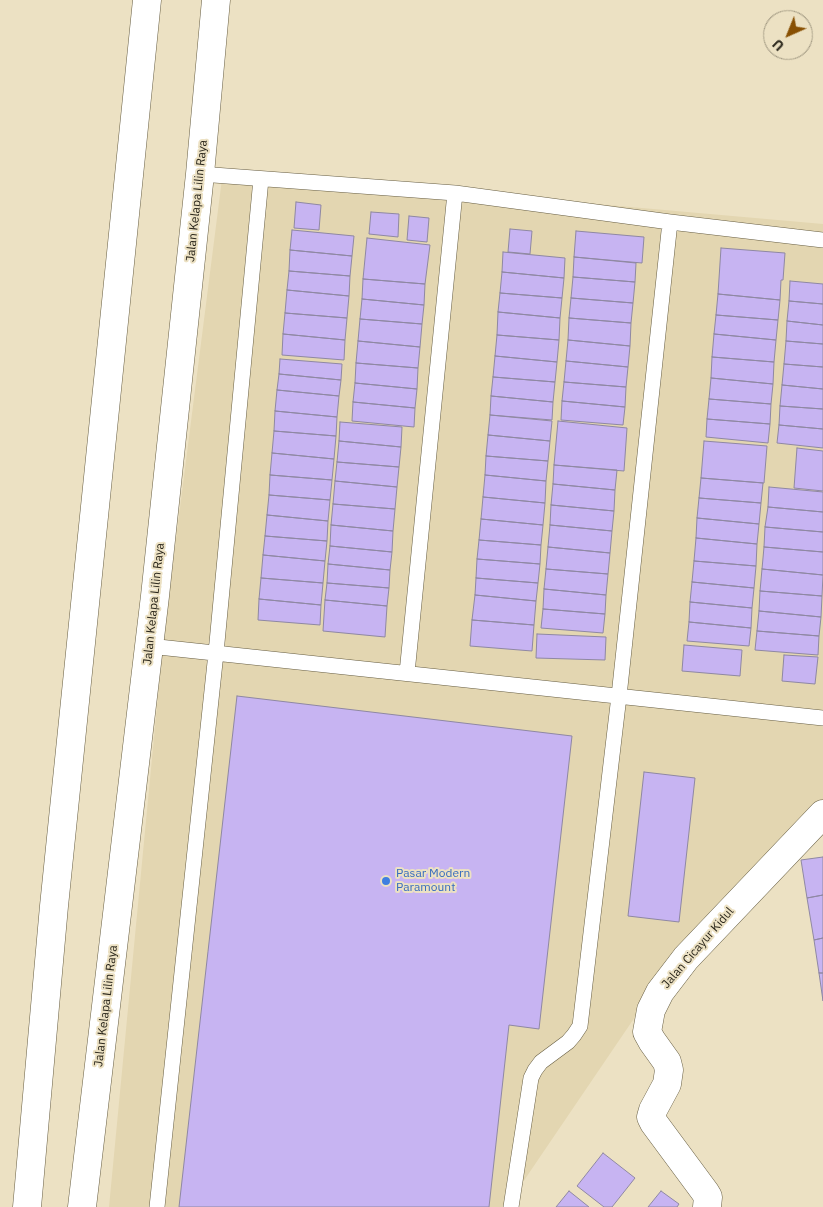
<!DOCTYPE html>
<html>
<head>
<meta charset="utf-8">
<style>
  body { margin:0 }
  #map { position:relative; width:823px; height:1207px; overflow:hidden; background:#ece1c3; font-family:"IBM Plex Sans",sans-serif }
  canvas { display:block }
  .north { position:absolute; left:763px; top:10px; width:50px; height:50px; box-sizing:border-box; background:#ece1c3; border:1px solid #9f9780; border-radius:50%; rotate:224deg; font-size:14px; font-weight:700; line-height:20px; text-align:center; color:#2b271c }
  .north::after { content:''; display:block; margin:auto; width:18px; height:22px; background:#885003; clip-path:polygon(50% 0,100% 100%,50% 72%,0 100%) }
</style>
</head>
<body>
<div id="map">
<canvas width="823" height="1207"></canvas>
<div class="north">U</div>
</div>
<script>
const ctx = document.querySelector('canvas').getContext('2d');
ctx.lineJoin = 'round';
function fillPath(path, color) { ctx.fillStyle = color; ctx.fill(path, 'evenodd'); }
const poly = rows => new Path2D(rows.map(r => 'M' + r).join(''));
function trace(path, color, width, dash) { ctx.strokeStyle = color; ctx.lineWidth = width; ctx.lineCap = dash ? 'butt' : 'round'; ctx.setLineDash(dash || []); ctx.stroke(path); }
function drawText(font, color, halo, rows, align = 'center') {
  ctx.font = font + ' "IBM Plex Sans",sans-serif'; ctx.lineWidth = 4; ctx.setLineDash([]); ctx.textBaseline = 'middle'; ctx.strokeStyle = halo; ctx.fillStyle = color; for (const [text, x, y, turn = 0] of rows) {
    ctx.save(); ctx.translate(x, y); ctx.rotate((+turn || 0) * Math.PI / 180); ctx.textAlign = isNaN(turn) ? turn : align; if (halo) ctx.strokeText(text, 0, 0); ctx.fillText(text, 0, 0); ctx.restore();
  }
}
const built = poly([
  [223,171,823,224,823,801,673,961,506,1207,109,1207,164,633]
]);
const building = poly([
  [296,202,321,205,319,230,294,228,296,202],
  [371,212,399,214,398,237,369,234,371,212],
  [409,216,429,218,427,242,407,240,409,216],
  [510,229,532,231,530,254,508,252,510,229],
  [292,230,354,236,352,256,290,250,292,230],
  [576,231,644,237,642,263,574,257,576,231],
  [367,238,430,245,425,284,363,279,367,238],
  [721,248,785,253,783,280,781,280,780,300,718,294,721,248],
  [290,250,352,256,350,276,289,271,290,250],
  [503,252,565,258,564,278,502,272,503,252],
  [574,257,636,263,635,282,573,277,574,257],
  [289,271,350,276,349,296,287,290,289,271],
  [502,272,564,278,562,298,500,293,502,272],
  [573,277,635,282,633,303,571,298,573,277],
  [363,279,425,284,424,305,362,299,363,279],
  [790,281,823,284,823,304,789,301,790,281],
  [287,290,349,296,347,318,285,313,287,290],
  [500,293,562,298,560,318,498,312,500,293],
  [718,294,780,300,778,320,716,315,718,294],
  [571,298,633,303,631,323,569,318,571,298],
  [362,299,424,305,422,324,360,319,362,299],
  [789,301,823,304,823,325,787,321,789,301],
  [498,312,560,318,559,340,497,335,498,312],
  [285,313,347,318,345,340,283,334,285,313],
  [716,315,778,320,776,340,714,334,716,315],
  [569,318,631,323,630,346,568,340,569,318],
  [360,319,422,324,420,347,358,341,360,319],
  [787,321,823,325,823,344,786,341,787,321],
  [283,334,345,340,344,360,282,355,283,334],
  [714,334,776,340,774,362,712,357,714,334],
  [497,335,559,340,557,362,495,356,497,335],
  [568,340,630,346,628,367,566,361,568,340],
  [358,341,420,347,418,368,356,363,358,341],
  [786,341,823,344,823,367,784,364,786,341],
  [495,356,557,362,555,382,493,377,495,356],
  [712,357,774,362,773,384,711,378,712,357],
  [280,359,342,364,341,380,279,374,280,359],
  [566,361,628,367,626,387,564,382,566,361],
  [356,363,418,368,417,389,355,383,356,363],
  [784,364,823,367,823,389,782,385,784,364],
  [279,374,341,380,339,396,277,390,279,374],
  [493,377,555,382,553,402,491,396,493,377],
  [711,378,773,384,771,404,709,399,711,378],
  [564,382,626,387,625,407,562,401,564,382],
  [355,383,417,389,415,408,353,402,355,383],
  [782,385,823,389,823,409,780,406,782,385],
  [277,390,339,396,337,417,275,411,277,390],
  [491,396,553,402,552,420,490,415,491,396],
  [709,399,771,404,770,424,707,419,709,399],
  [562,401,625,407,623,425,561,420,562,401],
  [353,402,415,408,414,427,352,421,353,402],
  [780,406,823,409,823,429,779,425,780,406],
  [275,411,337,417,336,436,274,431,275,411],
  [490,415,552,421,550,441,488,435,490,415],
  [707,419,770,424,768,443,706,437,707,419],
  [558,421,627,428,624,471,554,465,558,421],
  [340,422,402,427,401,447,339,441,340,422],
  [779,425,823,429,823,448,777,443,779,425],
  [274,431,336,436,334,459,272,453,274,431],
  [488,435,550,441,548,461,486,456,488,435],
  [339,441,401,447,399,467,337,462,339,441],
  [704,441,767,446,764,483,701,478,704,441],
  [797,448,823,451,823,491,794,488,797,448],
  [272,453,334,459,332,480,270,475,272,453],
  [486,456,548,461,546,481,485,475,486,456],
  [337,462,399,467,397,487,335,481,337,462],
  [554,465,617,470,615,490,553,484,554,465],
  [270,475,332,480,330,500,269,495,270,475],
  [485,475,546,481,545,503,483,497,485,475],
  [701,478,763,483,761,503,699,498,701,478],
  [335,481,397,487,395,509,333,504,335,481],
  [553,484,615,490,614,511,551,505,553,484],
  [769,487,823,492,823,512,768,507,769,487],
  [269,495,330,500,328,521,267,515,269,495],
  [483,497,545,503,543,525,481,519,483,497],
  [699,498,761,503,759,524,697,518,699,498],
  [333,504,395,509,393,531,331,525,333,504],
  [551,505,614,511,612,531,550,525,551,505],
  [768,507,823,512,823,532,765,527,768,507],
  [267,515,328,521,327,541,265,536,267,515],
  [697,518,759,524,757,544,696,538,697,518],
  [481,519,543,525,541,545,479,540,481,519],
  [331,525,393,531,392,552,330,546,331,525],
  [550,525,612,531,610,553,548,547,550,525],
  [765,527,823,532,823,552,764,547,765,527],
  [265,536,327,541,325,561,263,555,265,536],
  [696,538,757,544,756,566,694,561,696,538],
  [479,540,541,545,540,564,477,559,479,540],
  [330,546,392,552,390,570,328,564,330,546],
  [548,547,610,553,608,574,546,569,548,547],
  [764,547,823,552,823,575,762,569,764,547],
  [263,555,325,561,323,583,261,578,263,555],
  [477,559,540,564,538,583,476,578,477,559],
  [694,561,756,566,754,588,692,582,694,561],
  [328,564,390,570,389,588,327,583,328,564],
  [546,569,608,574,606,595,544,589,546,569],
  [762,569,823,575,822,596,760,591,762,569],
  [261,578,323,583,321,605,259,599,261,578],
  [476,578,538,583,536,601,475,595,476,578],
  [692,582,754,588,752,608,690,602,692,582],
  [327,583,389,588,387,606,325,600,327,583],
  [544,589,606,595,605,614,543,609,544,589],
  [760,591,822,596,821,617,759,611,760,591],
  [475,595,536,601,534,625,472,620,475,595],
  [259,599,321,605,320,625,258,620,259,599],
  [325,600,387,606,385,637,323,631,325,600],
  [690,602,752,608,751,628,689,622,690,602],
  [543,609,605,614,603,633,541,628,543,609],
  [759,611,821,617,819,636,757,631,759,611],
  [472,620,534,625,532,651,470,646,472,620],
  [689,622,751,628,749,646,687,641,689,622],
  [757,631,819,636,818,655,755,650,757,631],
  [537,634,606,637,605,660,536,658,537,634],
  [684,645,742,650,740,676,682,671,684,645],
  [784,655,818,657,815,684,782,681,784,655],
  [237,696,572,736,539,1029,509,1025,489,1207,179,1207,237,696],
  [644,772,695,778,679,922,628,916,644,772],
  [823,857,823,895,807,898,801,860,823,857],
  [823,895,823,938,814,940,807,898,823,895],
  [823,938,823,973,819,973,814,940,823,938],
  [819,973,823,973,823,1001,819,973],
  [603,1153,635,1178,612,1207,604,1207,577,1186,603,1153],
  [569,1191,589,1207,556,1207,569,1191],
  [661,1191,679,1204,677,1207,648,1207,661,1191]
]);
const service = poly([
  [200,174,455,193,670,222,823,240],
  [149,646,823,718],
  [407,673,455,193],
  [157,1207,216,653,261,179],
  [511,1207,531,1078,535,1070,541,1062,568,1042,574,1035,580,1026,619,696,670,222]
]);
const minor = poly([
  [707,1207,708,1197,705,1192,654,1123,651,1117,653,1110,667,1084,669,1070,667,1062,652,1041,647,1032,651,1010,660,992,686,958,823,814]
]);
const tertiary = poly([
  [27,1207,54,906,147,0],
  [82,1207,155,596,200,174,216,0]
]);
const markers = [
  [386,881,5,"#3f7fe0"]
];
const streetNames = [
  ["Jalan Kelapa Lilin Raya",197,201,-84],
  ["Jalan Kelapa Lilin Raya",154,604,-84],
  ["Jalan Cicayur Kidul",698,948,-49],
  ["Jalan Kelapa Lilin Raya",106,1006,-83]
];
const shopNames = [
  ["Pasar Modern",396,874],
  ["Paramount",396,888]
];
fillPath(built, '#e3d6b1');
fillPath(building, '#c7b4f2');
trace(building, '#8f88a3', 1);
trace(service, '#675e43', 16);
trace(minor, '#675e43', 29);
trace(tertiary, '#675e43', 29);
trace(service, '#fff', 15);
trace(minor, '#fff', 28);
trace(tertiary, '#fff', 28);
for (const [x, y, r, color] of markers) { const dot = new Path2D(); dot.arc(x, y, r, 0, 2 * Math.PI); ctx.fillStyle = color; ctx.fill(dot); trace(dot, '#ece1c3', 2); }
drawText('12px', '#2b271c', '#ece1c3', streetNames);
drawText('12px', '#366cbe', '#ece1c3', shopNames, 'left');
</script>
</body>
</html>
